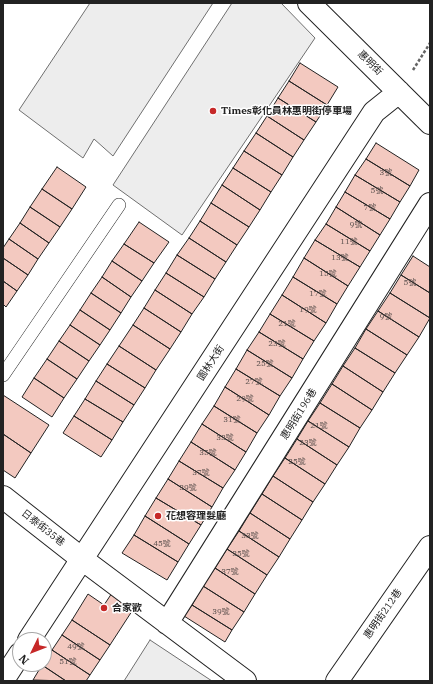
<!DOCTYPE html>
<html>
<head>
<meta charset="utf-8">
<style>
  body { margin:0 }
  #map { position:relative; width:433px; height:684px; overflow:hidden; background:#fff; font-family:"IBM Plex Serif",serif }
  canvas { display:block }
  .frame { position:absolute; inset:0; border:4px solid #222; pointer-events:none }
  .north { position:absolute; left:12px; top:632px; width:40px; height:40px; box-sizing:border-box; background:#fff; border:1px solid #a7a7a7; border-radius:50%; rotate:227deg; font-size:11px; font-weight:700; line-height:16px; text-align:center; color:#222 }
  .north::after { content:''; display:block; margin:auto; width:14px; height:18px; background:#c62828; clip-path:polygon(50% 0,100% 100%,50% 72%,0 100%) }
</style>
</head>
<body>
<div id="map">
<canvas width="433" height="684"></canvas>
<div class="frame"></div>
<div class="north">N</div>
</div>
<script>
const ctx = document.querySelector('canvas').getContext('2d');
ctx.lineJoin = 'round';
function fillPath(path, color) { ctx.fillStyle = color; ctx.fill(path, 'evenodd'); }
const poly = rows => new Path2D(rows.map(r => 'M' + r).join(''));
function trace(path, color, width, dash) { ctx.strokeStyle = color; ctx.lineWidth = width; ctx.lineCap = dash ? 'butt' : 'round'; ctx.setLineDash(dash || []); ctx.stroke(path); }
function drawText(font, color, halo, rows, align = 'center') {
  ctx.font = font + ' "IBM Plex Serif","Noto Sans TC",serif'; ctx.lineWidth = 3; ctx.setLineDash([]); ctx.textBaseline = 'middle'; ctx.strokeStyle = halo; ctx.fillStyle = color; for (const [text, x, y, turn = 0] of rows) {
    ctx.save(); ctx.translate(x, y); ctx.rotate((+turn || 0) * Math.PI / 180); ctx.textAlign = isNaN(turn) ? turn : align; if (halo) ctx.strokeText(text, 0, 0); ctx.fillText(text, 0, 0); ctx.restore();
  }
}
const parking = poly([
  [90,3,213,3,113,156,94,139,83,158,19,110,90,3],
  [232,3,281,3,315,38,182,235,113,185,232,3],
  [150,640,212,681,124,681,150,640]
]);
const building = poly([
  [300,63,338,87,327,105,289,81,300,63],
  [289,81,327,105,316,122,278,98,289,81],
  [278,98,316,122,304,140,267,116,278,98],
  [267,116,304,140,293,157,256,133,267,116],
  [256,133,293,157,282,175,244,151,256,133],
  [376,143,419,170,410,186,366,159,376,143],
  [244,151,282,175,271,192,233,168,244,151],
  [366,159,410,186,400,202,355,175,366,159],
  [57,167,86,187,72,209,42,189,57,167],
  [233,168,271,192,260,210,222,185,233,168],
  [355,175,400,202,390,219,345,192,355,175],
  [222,185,260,210,249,227,211,203,222,185],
  [42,189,72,209,60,227,30,207,42,189],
  [345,192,390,219,380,235,336,207,345,192],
  [211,203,249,227,237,245,200,221,211,203],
  [30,207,60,227,49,243,20,223,30,207],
  [336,207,380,235,370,251,326,224,336,207],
  [200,221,237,245,226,262,189,238,200,221],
  [139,222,169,242,154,263,124,244,139,222],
  [20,223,49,243,38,259,9,239,20,223],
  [326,224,370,251,360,267,315,240,326,224],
  [189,238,226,262,215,279,177,255,189,238],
  [9,239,38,259,28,275,3,258,3,248,9,239],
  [315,240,360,267,348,286,304,258,315,240],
  [124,244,154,263,142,281,112,261,124,244],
  [177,255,215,279,204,297,166,273,177,255],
  [413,256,430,267,430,293,401,275,413,256],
  [3,258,28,275,17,291,3,281,3,258],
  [304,258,348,286,337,304,293,277,304,258],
  [112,261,142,281,131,297,102,277,112,261],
  [166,273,204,297,192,314,155,290,166,273],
  [401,275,430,293,430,318,390,293,401,275],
  [102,277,131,297,121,313,91,293,102,277],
  [293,277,337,304,326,323,282,295,293,277],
  [3,281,17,291,6,307,3,304,3,281],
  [155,290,192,314,181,332,144,308,155,290],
  [91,293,121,313,110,330,80,310,91,293],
  [390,293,430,318,419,337,378,311,390,293],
  [282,295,326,323,314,341,270,314,282,295],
  [144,308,181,332,170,349,133,325,144,308],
  [80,310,110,330,100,345,70,325,80,310],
  [378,311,419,337,407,355,366,329,378,311],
  [270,314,314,341,303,359,259,332,270,314],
  [70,325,100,345,89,361,59,341,70,325],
  [133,325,170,349,156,370,119,346,133,325],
  [366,329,407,355,395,373,355,348,366,329],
  [259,332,303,359,292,378,247,350,259,332],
  [59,341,89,361,77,379,47,359,59,341],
  [119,346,156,370,145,388,107,364,119,346],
  [355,348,395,373,383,392,343,366,355,348],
  [247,350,292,378,280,396,236,369,247,350],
  [47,359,77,379,64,398,34,378,47,359],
  [107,364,145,388,134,405,96,381,107,364],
  [343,366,383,392,372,410,332,384,343,366],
  [236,369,280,396,269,415,225,387,236,369],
  [34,378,64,398,52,417,22,397,34,378],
  [96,381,134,405,123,422,85,399,96,381],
  [332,384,372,410,360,428,320,403,332,384],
  [225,387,269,415,257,433,214,406,225,387],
  [3,395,49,425,31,453,3,434,3,395],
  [85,399,123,422,112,440,74,416,85,399],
  [320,403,360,428,349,447,308,421,320,403],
  [214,406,257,433,246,452,202,424,214,406],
  [74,416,112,440,101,457,63,433,74,416],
  [308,421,349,447,337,465,297,439,308,421],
  [202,424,246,452,235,470,191,442,202,424],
  [3,434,31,453,15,478,3,470,3,434],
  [297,439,337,465,325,484,285,458,297,439],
  [191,442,235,470,223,488,179,461,191,442],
  [285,458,325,484,313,502,273,476,285,458],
  [179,461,223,488,212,507,168,479,179,461],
  [273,476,313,502,302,520,262,494,273,476],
  [168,479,212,507,201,525,156,498,168,479],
  [262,494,302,520,290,539,250,513,262,494],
  [156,498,201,525,189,544,145,516,156,498],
  [250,513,290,539,279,557,239,531,250,513],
  [145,516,189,544,178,562,134,535,145,516],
  [239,531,279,557,267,575,227,549,239,531],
  [134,535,178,562,167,580,122,553,134,535],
  [227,549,267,575,255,594,215,568,227,549],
  [215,568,255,594,244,612,203,586,215,568],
  [203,586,244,612,232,630,192,605,203,586],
  [112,593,134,608,110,645,72,620,88,594,104,605,112,593],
  [192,605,232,630,225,642,184,616,192,605],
  [72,620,110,645,100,660,62,635,72,620],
  [62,635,100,660,90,675,52,650,62,635],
  [52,650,90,675,86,681,66,681,42,665,52,650],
  [42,665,66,681,33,680,42,665]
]);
const path = poly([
  [413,70,430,43]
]);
const lane = poly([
  [3,375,119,205]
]);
const street = poly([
  [309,3,430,123],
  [3,497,82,559,245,681],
  [167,623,430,204],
  [29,640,374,112,399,92],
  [3,680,20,654],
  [337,681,430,547]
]);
const markers = [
  [213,111,4,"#c62828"],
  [158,516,4,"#c62828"],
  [104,608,4,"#c62828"]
];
const numberNames = [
  ["3號",386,173],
  ["5號",377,191],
  ["7號",370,208],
  ["9號",356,225],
  ["11號",349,242],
  ["13號",340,258],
  ["15號",328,274],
  ["5號",410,283],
  ["17號",318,294],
  ["19號",308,310],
  ["9號",386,317],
  ["21號",287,324],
  ["23號",277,344],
  ["25號",265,364],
  ["27號",254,382],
  ["29號",245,399],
  ["31號",232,420],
  ["21號",319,426],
  ["33號",225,438],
  ["23號",308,443],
  ["35號",208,453],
  ["25號",297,462],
  ["37號",201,473],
  ["39號",188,488],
  ["33號",250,536],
  ["45號",162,544],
  ["35號",241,554],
  ["37號",230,572],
  ["39號",221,612],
  ["49號",76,647],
  ["51號",68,662]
];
const streetNames = [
  ["惠明街",370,63,45],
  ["園林大街",211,363,-57],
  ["惠明街196巷",299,414,-58],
  ["日泰街35巷",43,528,38],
  ["惠明街212巷",383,614,-55]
];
const poiNames = [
  ["Times彰化員林惠明街停車場",221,111],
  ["花想容理髮廳",166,516],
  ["合家歡",112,608]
];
fillPath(parking, '#ededed');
trace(parking, '#6f6f6f', 1);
fillPath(building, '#f3c9c0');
trace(building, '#222', 1);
trace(lane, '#222', 14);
trace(street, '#222', 24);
trace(path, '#646464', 2.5, [3, 2]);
trace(lane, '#fff', 13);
trace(street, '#fff', 22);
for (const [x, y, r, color] of markers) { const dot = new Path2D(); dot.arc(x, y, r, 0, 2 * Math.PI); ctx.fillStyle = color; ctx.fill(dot); trace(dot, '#fff', 1.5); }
drawText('8px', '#564c4a', null, numberNames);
drawText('10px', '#222', '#fff', streetNames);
drawText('bold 10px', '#222', '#fff', poiNames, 'left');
</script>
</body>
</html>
